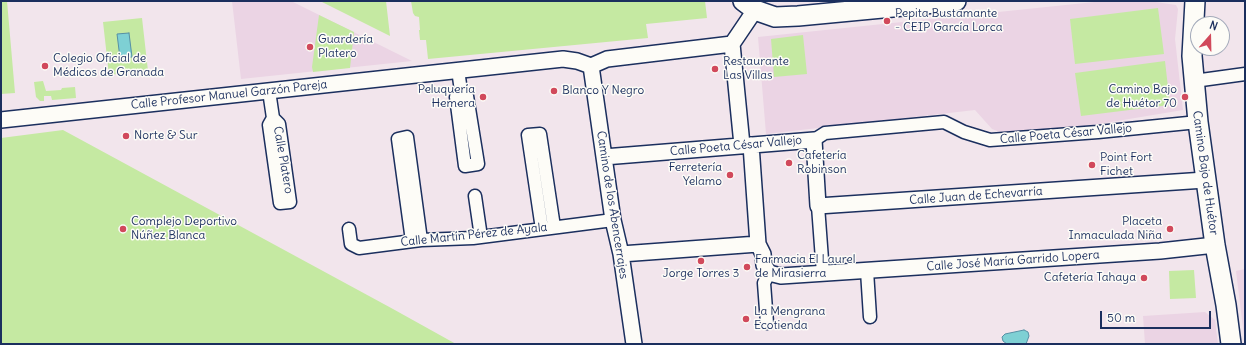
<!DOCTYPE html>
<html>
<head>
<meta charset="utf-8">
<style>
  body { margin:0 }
  #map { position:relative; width:1246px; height:345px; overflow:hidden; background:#f2e5ec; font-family:Delius,sans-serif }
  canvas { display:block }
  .frame { position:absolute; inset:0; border:2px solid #1b2f5e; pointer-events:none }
  .north { position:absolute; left:1190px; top:16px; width:40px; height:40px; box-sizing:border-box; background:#fdfcf7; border:1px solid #a3aaba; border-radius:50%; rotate:20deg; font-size:11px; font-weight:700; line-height:16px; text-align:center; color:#1b2f5e }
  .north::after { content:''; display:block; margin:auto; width:14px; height:18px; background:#d1495b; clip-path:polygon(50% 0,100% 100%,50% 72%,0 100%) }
  .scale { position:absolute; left:1100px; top:311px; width:111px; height:18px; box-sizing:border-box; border:2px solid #1b2f5e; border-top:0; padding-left:5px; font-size:12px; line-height:14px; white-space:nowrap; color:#1b2f5e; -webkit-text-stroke:3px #fdfcf7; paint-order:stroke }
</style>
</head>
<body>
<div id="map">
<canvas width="1246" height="345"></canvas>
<div class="frame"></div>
<div class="north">N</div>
<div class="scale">50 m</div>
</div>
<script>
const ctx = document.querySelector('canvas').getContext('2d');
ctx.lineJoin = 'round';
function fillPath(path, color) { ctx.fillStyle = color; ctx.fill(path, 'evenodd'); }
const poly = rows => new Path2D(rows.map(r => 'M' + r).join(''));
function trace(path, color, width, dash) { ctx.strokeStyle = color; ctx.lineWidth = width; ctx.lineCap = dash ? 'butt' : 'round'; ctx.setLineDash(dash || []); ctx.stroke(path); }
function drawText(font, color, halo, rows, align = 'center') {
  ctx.font = font + ' Delius,sans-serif'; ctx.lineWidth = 3; ctx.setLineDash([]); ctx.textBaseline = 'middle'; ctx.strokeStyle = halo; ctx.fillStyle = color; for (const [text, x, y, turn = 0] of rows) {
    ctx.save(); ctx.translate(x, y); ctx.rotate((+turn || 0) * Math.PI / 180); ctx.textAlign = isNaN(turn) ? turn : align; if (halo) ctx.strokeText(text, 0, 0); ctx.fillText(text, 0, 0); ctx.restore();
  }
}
const built = poly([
  [232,1,291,1,412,61,241,79],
  [1104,1,1149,1,1176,5,1178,9,1175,39,1183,110,1093,125,1008,135,992,129,975,110,766,134,758,37],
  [1245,269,1245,344,1236,271],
  [1205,312,1215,320,1218,344,1145,344,1143,316]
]);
const green = poly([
  [1,1,7,1,15,93,1,94],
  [320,1,386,1,390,36],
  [411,1,705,1,707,18,646,24,648,38,428,59,426,40,420,40,419,30,420,30,419,17,415,16,413,13],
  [1158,8,1164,54,1075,64,1070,19],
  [319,15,354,32,350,68,313,72,312,67],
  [142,18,148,71,109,75,103,22],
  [803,35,807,74,774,77,771,39],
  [1165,61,1170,105,1081,116,1075,73],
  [43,81,46,91,61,90,62,88,75,87,76,98,52,100,51,96,44,96,44,101,40,101,36,97,34,82],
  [63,130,393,309,456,344,1,344,1,138],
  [1194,270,1196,298,1170,299,1169,271]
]);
const water = poly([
  [129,33,132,57,120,58,117,34,129,33],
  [1024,330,1028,332,1029,336,1026,344,1007,344,1003,341,1002,337,1005,334,1024,330]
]);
const minor = poly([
  [458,70,461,91,456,97,465,166,478,164,467,96,461,91],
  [1194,81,1245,74],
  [269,91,273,118,269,125,280,203,290,202,279,124,273,118],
  [814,140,825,133,944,122,964,132,990,140,1098,132,1198,122],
  [475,196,481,237],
  [818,206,823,273],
  [349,229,351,244,359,248,421,240,473,238,613,220],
  [542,229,528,135,540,134,554,227],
  [412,241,398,139,407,137,421,240],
  [867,271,870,317],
  [767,323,764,283,769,273]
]);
const tertiary = poly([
  [732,44,742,145],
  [732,44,755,10],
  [591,66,613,220,621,254,634,344],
  [591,66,607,59,732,44],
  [1,120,563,59,577,61,591,66],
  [751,145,758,244,763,254,764,265,769,273,781,276,1160,251,1215,245],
  [604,157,814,140,818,206,1205,180],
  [621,254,758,244]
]);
const primary = poly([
  [743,1,755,10,775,17,798,16,956,1],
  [1195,1,1192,56,1198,122,1215,245,1226,305,1231,344]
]);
const markers = [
  [887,21,4,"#d1495b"],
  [310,47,4,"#d1495b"],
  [45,66,4,"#d1495b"],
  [715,69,4,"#d1495b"],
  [554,91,4,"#d1495b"],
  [483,97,4,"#d1495b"],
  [1185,97,4,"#d1495b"],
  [126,136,4,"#d1495b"],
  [789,163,4,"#d1495b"],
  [1092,165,4,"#d1495b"],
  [730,175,4,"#d1495b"],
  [123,229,4,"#d1495b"],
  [1170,229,4,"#d1495b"],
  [701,261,4,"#d1495b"],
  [747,267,4,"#d1495b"],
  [1144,278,4,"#d1495b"],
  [746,319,4,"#d1495b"]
];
const poiNames = [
  ["Pepita Bustamante",895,14],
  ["- CEIP García Lorca",895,28],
  ["Guardería",318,40],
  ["Platero",318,54],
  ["Colegio Oficial de",53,59],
  ["Médicos de Granada",53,73],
  ["Restaurante",723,62],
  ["Las Villas",723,76],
  ["Peluquería",475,90,"right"],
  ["Hemera",475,104,"right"],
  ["Camino Bajo",1177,90,"right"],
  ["de Huétor 70",1177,104,"right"],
  ["Blanco Y Negro",562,91],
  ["Norte & Sur",134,136],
  ["Cafetería",797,156],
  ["Robinson",797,170],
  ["Point Fort",1100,158],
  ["Fichet",1100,172],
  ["Ferretería",722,168,"right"],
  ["Yelamo",722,182,"right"],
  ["Complejo Deportivo",131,222],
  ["Núñez Blanca",131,236],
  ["Placeta",1162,222,"right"],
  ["Inmaculada Niña",1162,236,"right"],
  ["Farmacia El Laurel",755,260],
  ["de Mirasierra",755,274],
  ["Jorge Torres 3",701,274,"center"],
  ["Cafetería Tahaya",1136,278,"right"],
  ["La Mengrana",754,312],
  ["Ecotienda",754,326]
];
const streetNames = [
  ["Calle Profesor Manuel Garzón Pareja",229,95,-6],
  ["Calle Poeta César Vallejo",1066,134,-5],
  ["Calle Poeta César Vallejo",736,146,-5],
  ["Calle Platero",283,160,80],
  ["Camino Bajo de Huétor",1205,173,82],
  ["Calle Juan de Echevarría",976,196,-4],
  ["Camino de los Abencerrajes",612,205,81],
  ["Calle Martín Pérez de Ayala",474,235,-6],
  ["Calle José María Garrido Lopera",1013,261,-4]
];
fillPath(built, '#ebd4e4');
fillPath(green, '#c5e9a2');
fillPath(water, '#7ed0d4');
trace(water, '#5690a5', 1);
trace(minor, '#1b2f5e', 15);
trace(tertiary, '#1b2f5e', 18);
trace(primary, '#1b2f5e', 22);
trace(minor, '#fdfcf7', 12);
trace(tertiary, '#fdfcf7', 15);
trace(primary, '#fdfcf7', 19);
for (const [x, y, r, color] of markers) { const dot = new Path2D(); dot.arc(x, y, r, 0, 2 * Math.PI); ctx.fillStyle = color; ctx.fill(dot); trace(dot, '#fdfcf7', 1.5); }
drawText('12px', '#1b2f5e', '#fdfcf7', poiNames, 'left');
drawText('12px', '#1b2f5e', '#fdfcf7', streetNames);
</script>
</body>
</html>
